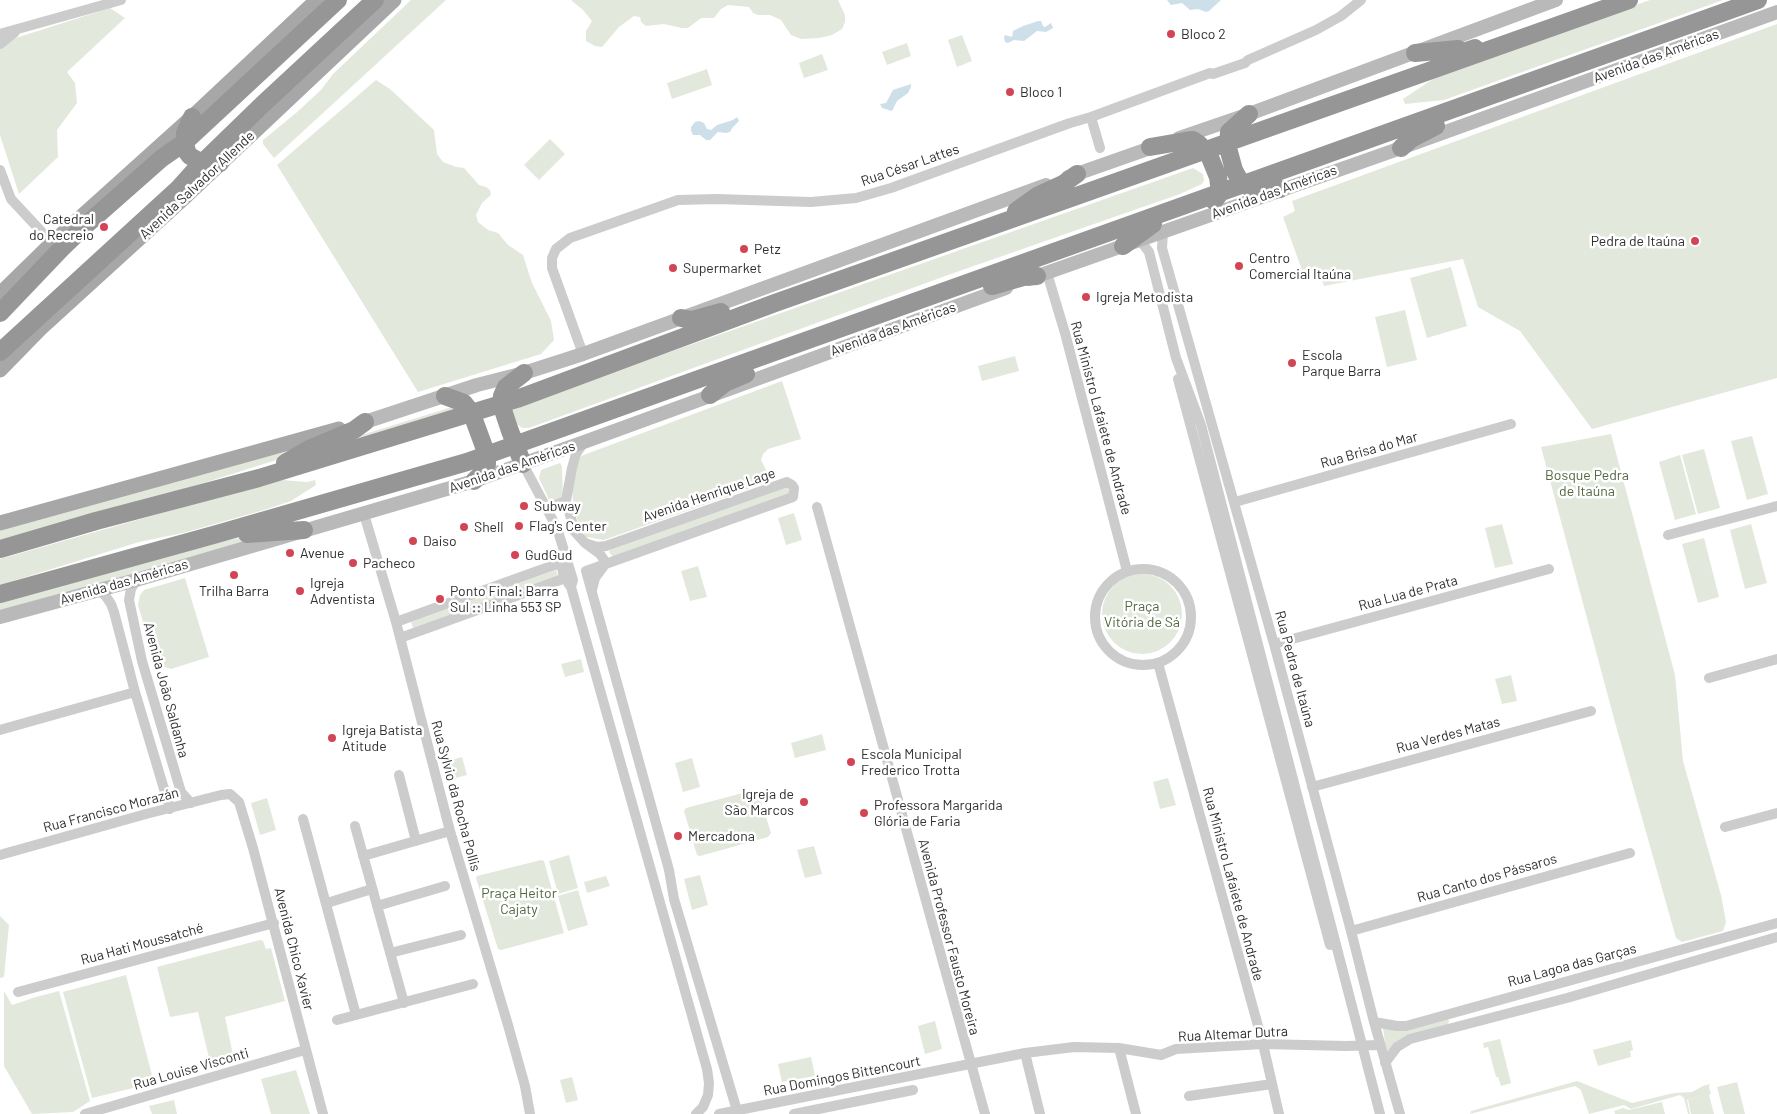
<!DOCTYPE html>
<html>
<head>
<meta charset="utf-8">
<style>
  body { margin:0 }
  canvas { display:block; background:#fff }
</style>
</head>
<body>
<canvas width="1777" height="1114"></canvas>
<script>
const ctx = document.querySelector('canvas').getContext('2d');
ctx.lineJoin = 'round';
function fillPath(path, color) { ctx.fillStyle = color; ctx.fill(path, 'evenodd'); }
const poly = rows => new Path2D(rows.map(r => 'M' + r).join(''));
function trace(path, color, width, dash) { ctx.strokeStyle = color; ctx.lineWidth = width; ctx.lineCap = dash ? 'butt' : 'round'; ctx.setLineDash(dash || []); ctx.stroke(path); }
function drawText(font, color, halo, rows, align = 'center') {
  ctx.font = font + ' Barlow,sans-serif'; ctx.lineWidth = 5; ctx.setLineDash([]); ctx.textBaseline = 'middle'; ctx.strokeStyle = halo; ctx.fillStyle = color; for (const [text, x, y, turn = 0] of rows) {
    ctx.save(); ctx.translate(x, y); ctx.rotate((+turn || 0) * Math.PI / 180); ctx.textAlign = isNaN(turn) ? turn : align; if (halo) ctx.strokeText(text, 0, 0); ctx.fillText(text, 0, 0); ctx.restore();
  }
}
const green = poly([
  [411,0,446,0,274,158,263,144,263,140,296,113,321,90,333,74],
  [571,0,838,0,845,15,845,22,842,29,832,35,819,38,801,39,791,35,781,20,770,15,758,15,753,13,749,7,728,5,721,9,714,18,701,18,688,28,682,28,664,24,646,26,641,22,640,17,634,16,619,27,602,47,595,46,586,41,586,31,592,21,583,10],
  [1650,0,1723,0,1444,100,1405,104,1403,99,1436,77],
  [110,8,125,18,67,72,75,83,77,103,57,130,58,157,19,194,0,135,0,43],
  [1777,24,1777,378,1592,429,1520,331,1478,307,1463,259,1324,286,1319,271,1303,273,1283,217,1295,211,1292,201],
  [962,35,972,61,957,67,948,40],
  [907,43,911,56,887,65,882,52],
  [822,54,828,70,804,78,799,63],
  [707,69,712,85,672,99,667,83],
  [376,80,390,89,434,130,437,154,443,162,456,167,464,168,479,185,486,187,490,190,491,195,482,203,476,215,478,222,488,230,498,233,508,245,523,255,532,283,551,321,554,340,541,354,418,392,277,165],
  [550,139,565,154,539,180,524,165],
  [1193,168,1203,174,1204,180,1202,184,1180,194,948,275,529,428,522,428,517,424,511,408],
  [1451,267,1467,326,1427,338,1410,278],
  [1405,310,1417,360,1387,367,1375,317],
  [1015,356,1019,371,982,381,978,366],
  [782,381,801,439,768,449,763,454,761,460,770,478,768,482,604,540,586,537,580,530,573,503,572,478,581,456],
  [452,407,459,408,302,459,352,438],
  [1611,434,1675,675,1683,761,1721,895,1726,922,1723,931,1682,942,1676,938,1616,726,1541,447],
  [1752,436,1768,494,1747,500,1731,441],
  [298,449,289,456,153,499,0,542,0,527,214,469],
  [1704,449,1720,508,1698,514,1682,455],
  [1680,455,1696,514,1675,520,1659,462],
  [560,463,562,466,563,500,551,504,539,478,541,470],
  [282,480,307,482,315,480,316,485,291,501,264,510,183,533,139,542,0,585,0,559,225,495],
  [786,487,788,488,789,494,613,557,609,552,610,550],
  [794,513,802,540,786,545,778,518],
  [1502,524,1513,564,1495,568,1485,528],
  [1751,524,1767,583,1745,589,1730,530],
  [254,536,243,542,169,564,0,610,0,599,234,539],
  [1704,538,1719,597,1698,603,1682,544],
  [698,566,707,597,690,601,681,571],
  [556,570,558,576,413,628,411,622],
  '1102 614a40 40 0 1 1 80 0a40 40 0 1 1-80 0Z',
  [185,578,209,657,171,669,159,665,154,659,138,605,140,595,144,590],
  [581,659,584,672,565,677,561,664],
  [1511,675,1517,701,1502,704,1495,679],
  [822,734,826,750,795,758,791,743],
  [462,757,467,775,452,779,447,761],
  [692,758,700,787,683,792,675,763],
  [1168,778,1176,805,1160,809,1153,782],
  [754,790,758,791,771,833,768,837,700,856,697,855,684,811,686,808],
  [267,798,276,830,260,835,251,803],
  [814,846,822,874,805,878,797,850],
  [569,855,578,888,558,894,549,861],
  [541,860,544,861,564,933,501,950,498,949,476,878,477,876],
  [700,875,708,905,692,910,684,879],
  [606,876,610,886,587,893,584,882],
  [578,890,588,925,568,931,558,896],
  [0,916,9,925,4,977,0,978],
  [260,940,263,941,266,949,271,948,285,1001,225,1017,234,1060,211,1066,198,1012,170,1017,157,967],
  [126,975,154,1083,92,1098,63,992],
  [4,991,12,1005,36,997,59,991,90,1101,73,1112,32,1114,4,1066],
  [1446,1019,1449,1020,1448,1025,1386,1051,1383,1028,1404,1031],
  [935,1021,942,1049,925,1054,918,1026],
  [1500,1039,1511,1083,1501,1086,1498,1077,1496,1077,1488,1047,1484,1048,1483,1043],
  [1631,1040,1633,1050,1630,1051,1631,1057,1598,1066,1593,1050],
  [811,1057,815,1076,782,1082,778,1064],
  [296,1070,310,1114,271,1114,261,1079],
  [572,1077,578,1100,566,1103,560,1080],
  [1577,1081,1632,1103,1674,1093,1692,1092,1703,1086,1710,1084,1709,1087,1711,1094,1709,1095,1714,1114,1691,1114,1688,1100,1700,1096,1687,1100,1690,1114,1688,1114,1684,1098,1680,1095,1631,1109,1624,1105,1589,1114,1581,1090,1575,1086,1470,1114,1471,1111],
  [1737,1082,1745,1114,1724,1114,1717,1087],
  [174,1100,177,1114,152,1114,149,1106],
  [1662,1102,1665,1114,1615,1114,1614,1111,1623,1108,1629,1110]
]);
const water = poly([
  [1167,0,1221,0,1209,11,1206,12,1198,9,1190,10,1182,3,1171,5],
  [1038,21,1041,21,1043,26,1045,27,1051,23,1053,28,1046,32,1037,31,1024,41,1014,40,1008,43,1005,42,1004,37,1005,35,1012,37,1013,31,1023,26],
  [911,84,911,87,908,93,897,101,892,111,882,108,880,104,886,103,893,90],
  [737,117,739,121,733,127,730,132,726,133,718,132,710,140,706,140,700,135,693,135,691,131,691,127,695,122,699,121,704,123,707,129,711,130,717,125,733,120]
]);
const street = poly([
  [0,34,121,0],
  [0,44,15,32],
  [1091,117,1100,148],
  [0,170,11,199,52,243],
  [1163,232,1162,248,1274,644,1351,931,1374,1022,1400,1114],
  [1140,240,1149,252,1176,358,1201,425,1380,1114],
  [1047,273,1065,333,1127,571],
  [583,354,552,268,552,258,556,249,570,238,678,200,717,199,811,202,856,198,891,188,1070,123,1091,117,1210,73,1213,74,1245,63,1248,60,1316,30,1341,16,1361,0],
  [1178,379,1330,945],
  [584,442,576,454,572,468,566,501,575,532,585,543,600,554,606,563,595,578,592,590],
  [523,464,557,528,573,580,571,587,568,583],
  [1235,502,1511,424],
  [817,507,985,1114],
  [548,508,566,501],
  [364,514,396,622,450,831,508,1025,525,1086,530,1114],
  [1668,535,1777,506],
  [585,543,597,547,606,546,787,482,792,485,794,488,793,497,586,571,669,870,674,899,738,1114],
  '1095 617a48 48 0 1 1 96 0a48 48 0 1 1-96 0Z',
  [136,580,131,589,129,600,142,661,181,792,191,803],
  [571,587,707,1069,709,1083,708,1095,703,1107,696,1114],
  [97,590,105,595,111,604,114,612,135,692,170,809],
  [396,622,557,564,562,567,564,578,560,580,400,638],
  [1274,644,1549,569],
  [1158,663,1263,1044,1279,1114],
  [1709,678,1777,659],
  [0,730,135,692],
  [399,775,416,841],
  [1312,787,1591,711],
  [303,819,356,1015],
  [355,826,404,1003],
  [1725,827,1777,813],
  [0,855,146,814,221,795,230,794,239,802,253,848,323,1114],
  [363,856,450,831],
  [327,903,372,889],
  [377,906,445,886],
  [1351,931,1630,853],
  [390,953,461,935],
  [18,992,274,923],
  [337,1020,473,984],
  [1374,1022,1397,1026,1406,1026,1777,923],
  [1119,1048,1136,1114],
  [1025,1053,1040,1114],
  [1385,1063,1397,1047,1410,1039,1567,998,1777,937],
  [1189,1096,1272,1084],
  [85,1114,305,1050],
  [719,1114,1025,1053,1074,1047,1119,1048,1161,1055,1176,1049,1263,1044,1346,1046,1380,1045],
  [794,1114,913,1090]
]);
const secondary = poly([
  [1179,138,1249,114,1556,0],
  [1068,177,1159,145],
  [1029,279,1401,148,1777,12],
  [365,422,477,385,524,373,583,354,1046,185],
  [0,617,136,580,474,481,584,442,1006,288]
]);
const primary = poly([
  [0,294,52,243,192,117,317,0],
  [0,370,40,329,185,197,394,0],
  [0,523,339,429]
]);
const highway = poly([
  [1415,53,1458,49,1463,52,1475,48],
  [1249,114,1229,132,1228,148,1234,170,1239,179,1250,188,1265,191,1280,189],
  [192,117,185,133,185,142,187,152,190,156,202,163,213,164,220,163],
  [1150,147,1185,141,1193,140,1199,144,1209,155,1218,177,1220,193,1214,201],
  [1401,148,1411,139,1436,126],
  [1016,211,1037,196,1063,184,1077,174],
  [1123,246,1153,224],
  [992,286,1023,277,1037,276],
  [0,313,62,248,86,225,162,158,185,142,338,0],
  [681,318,692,320,721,312],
  [0,352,178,189,196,169,263,104,375,0],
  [710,395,725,383,746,374],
  [445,396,464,403,468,408,473,417,487,455,487,464,483,472,474,481],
  [285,463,309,449,354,430,365,422],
  [523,464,510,431,501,404,502,396,506,387,524,373],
  [247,534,304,530],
  [0,549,96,521,259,478,517,399,775,303,1629,0],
  [0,594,217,534,467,462,1758,0]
]);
const markers = [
  [1171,34,5,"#d24555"],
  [1010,92,5,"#d24555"],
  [104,227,5,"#d24555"],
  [1695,241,5,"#d24555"],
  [744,249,5,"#d24555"],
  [1239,266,5,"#d24555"],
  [673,268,5,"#d24555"],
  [1086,297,5,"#d24555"],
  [1292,363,5,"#d24555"],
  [524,506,5,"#d24555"],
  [519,526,5,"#d24555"],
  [464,527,5,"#d24555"],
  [413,541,5,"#d24555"],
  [290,553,5,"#d24555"],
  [515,555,5,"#d24555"],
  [353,563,5,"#d24555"],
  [234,575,5,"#d24555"],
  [300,591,5,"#d24555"],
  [440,599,5,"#d24555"],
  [332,738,5,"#d24555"],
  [851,762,5,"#d24555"],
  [804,802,5,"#d24555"],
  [864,813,5,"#d24555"],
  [678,836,5,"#d24555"]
];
const poiNames = [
  ["Bloco 2",1181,34],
  ["Bloco 1",1020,92],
  ["Catedral",94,219,"right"],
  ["do Recreio",94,235,"right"],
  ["Pedra de Itaúna",1685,241,"right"],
  ["Petz",754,249],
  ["Centro",1249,258],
  ["Comercial Itaúna",1249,274],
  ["Supermarket",683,268],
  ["Igreja Metodista",1096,297],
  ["Escola",1302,355],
  ["Parque Barra",1302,371],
  ["Subway",534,506],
  ["Flag's Center",529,526],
  ["Shell",474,527],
  ["Daiso",423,541],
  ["Avenue",300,553],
  ["GudGud",525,555],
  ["Pacheco",363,563],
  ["Igreja",310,583],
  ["Adventista",310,599],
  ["Trilha Barra",234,591,"center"],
  ["Ponto Final: Barra",450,591],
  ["Sul :: Linha 553 SP",450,607],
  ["Igreja Batista",342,730],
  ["Atitude",342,746],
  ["Escola Municipal",861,754],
  ["Frederico Trotta",861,770],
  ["Igreja de",794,794,"right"],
  ["São Marcos",794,810,"right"],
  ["Professora Margarida",874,805],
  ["Glória de Faria",874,821],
  ["Mercadona",688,836]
];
const streetNames = [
  ["Avenida das Américas",1656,56,-20],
  ["Rua César Lattes",910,165,-19],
  ["Avenida Salvador Allende",197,185,-43],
  ["Avenida das Américas",1274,192,-20],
  ["Avenida das Américas",893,329,-20],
  ["Rua Ministro Lafaiete de Andrade",1101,418,75],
  ["Rua Brisa do Mar",1369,450,-16],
  ["Avenida das Américas",512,467,-19],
  ["Avenida Henrique Lage",709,495,-19],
  ["Avenida das Américas",124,582,-16],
  ["Rua Lua de Prata",1408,593,-15],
  ["Rua Pedra de Itaúna",1295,669,75],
  ["Avenida João Saldanha",166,690,75],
  ["Rua Verdes Matas",1448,735,-15],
  ["Rua Sylvio da Rocha Pollis",456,796,75],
  ["Rua Francisco Morazán",111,810,-15],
  ["Rua Canto dos Pássaros",1487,878,-16],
  ["Rua Ministro Lafaiete de Andrade",1233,884,75],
  ["Avenida Professor Fausto Moreira",949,937,75],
  ["Rua Hati Moussatché",142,944,-15],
  ["Avenida Chico Xavier",294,949,76],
  ["Rua Lagoa das Garças",1572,965,-15],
  ["Rua Altemar Dutra",1233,1034,-3],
  ["Rua Louise Visconti",191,1069,-16],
  ["Rua Domingos Bittencourt",842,1076,-11]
];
const parkNames = [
  ["Bosque Pedra",1587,475],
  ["de Itaúna",1587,491],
  ["Praça",1142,606],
  ["Vitória de Sá",1142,622],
  ["Praça Heitor",519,893],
  ["Cajaty",519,909]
];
fillPath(green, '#e3e8dc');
fillPath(water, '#cddfe9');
trace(street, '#ccc', 10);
trace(secondary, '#b9b9b9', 14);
trace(primary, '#a7a7a7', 15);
trace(highway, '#969696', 18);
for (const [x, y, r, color] of markers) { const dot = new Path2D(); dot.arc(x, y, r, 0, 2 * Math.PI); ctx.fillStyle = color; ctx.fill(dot); trace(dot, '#fff', 2); }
drawText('14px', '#2f2f2f', '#fff', poiNames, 'left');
drawText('14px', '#2f2f2f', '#fff', streetNames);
drawText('14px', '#546741', '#fff', parkNames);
</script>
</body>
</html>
